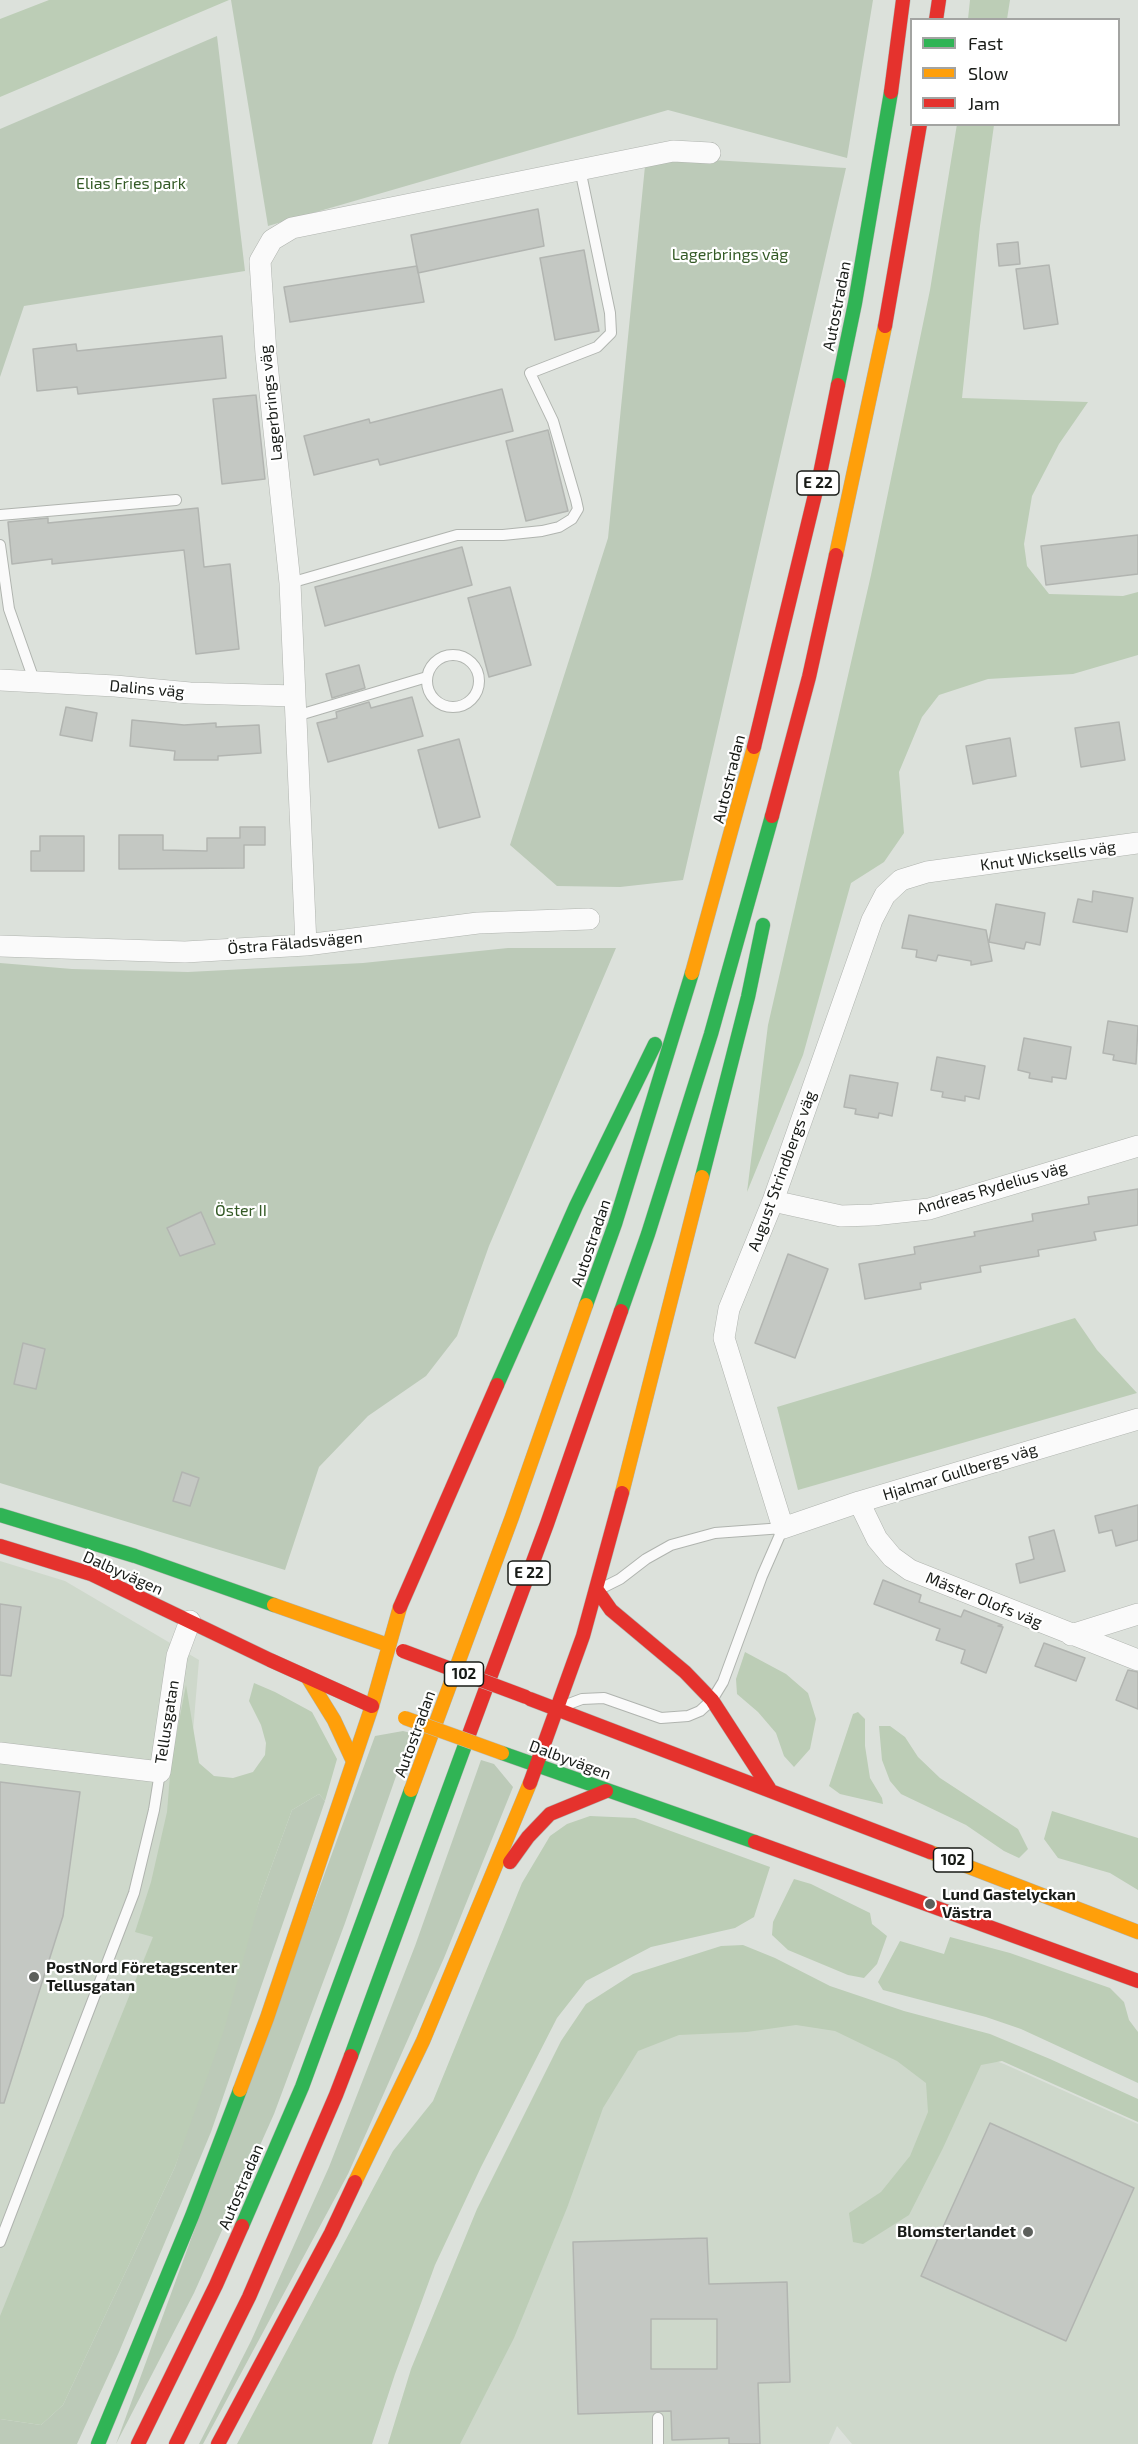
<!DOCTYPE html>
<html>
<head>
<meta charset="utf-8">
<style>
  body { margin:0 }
  #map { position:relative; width:1138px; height:2444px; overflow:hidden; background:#dce1db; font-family:"Exo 2",sans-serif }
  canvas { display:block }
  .legend { position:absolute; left:910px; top:18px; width:210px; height:108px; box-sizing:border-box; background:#fff; border:2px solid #a3a4a2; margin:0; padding:8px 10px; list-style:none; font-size:18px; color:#181b17 }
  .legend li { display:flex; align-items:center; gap:12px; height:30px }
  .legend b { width:30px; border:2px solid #a3a4a2 }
</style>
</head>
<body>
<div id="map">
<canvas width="1138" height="2444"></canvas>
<ul class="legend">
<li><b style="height:8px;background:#30b455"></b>Fast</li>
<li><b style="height:8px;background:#ff9f0a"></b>Slow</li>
<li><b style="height:8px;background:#e5322d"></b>Jam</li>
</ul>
</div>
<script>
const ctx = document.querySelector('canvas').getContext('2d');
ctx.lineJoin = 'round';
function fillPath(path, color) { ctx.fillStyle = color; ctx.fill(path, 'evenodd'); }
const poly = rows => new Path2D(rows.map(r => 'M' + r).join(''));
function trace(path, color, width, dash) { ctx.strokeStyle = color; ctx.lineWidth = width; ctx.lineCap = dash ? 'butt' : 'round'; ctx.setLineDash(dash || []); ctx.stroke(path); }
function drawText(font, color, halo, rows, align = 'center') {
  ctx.font = font + ' "Exo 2",sans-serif'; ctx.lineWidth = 4.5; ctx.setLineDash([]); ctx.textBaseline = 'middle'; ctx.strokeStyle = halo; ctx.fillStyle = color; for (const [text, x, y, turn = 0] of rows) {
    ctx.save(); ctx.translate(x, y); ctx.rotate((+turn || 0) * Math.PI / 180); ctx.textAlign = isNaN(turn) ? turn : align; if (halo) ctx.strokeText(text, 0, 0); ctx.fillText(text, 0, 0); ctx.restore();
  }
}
const built = poly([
  [0,1561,65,1581,199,1660,182,1862,0,2341],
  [787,1981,1004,2064,1138,2124,1138,2444,852,2444,837,2426,829,2444,424,2444,575,2061]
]);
const green = poly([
  [231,0,873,0,847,158,668,110,268,226],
  [217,36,245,271,24,306,0,377,0,129],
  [646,156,846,168,683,880,620,887,557,886,510,845,608,538],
  [508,948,616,948,489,1246,457,1336,426,1376,368,1416,319,1467,285,1570,0,1483,0,963,72,969,188,972,363,963],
  [403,1731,411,1733,345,1923,274,2114,194,2293,116,2444,375,1736],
  [481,1760,494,1764,513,1787,444,1958,348,2174,203,2444,199,2444,251,2341,329,2167,415,1946],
  [319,1794,325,1801,211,2132,119,2352,77,2444,0,2444,0,2419,41,2425,63,2405,175,2167,260,1898,292,1810]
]);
const forest = poly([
  [49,0,229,0,0,97,0,19],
  [970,0,1010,0,1007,19,968,19],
  [957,124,994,125,980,226,962,398,1088,402,1059,444,1032,496,1024,544,1027,566,1049,594,1123,596,1138,592,1138,655,1073,674,988,679,939,695,922,717,899,772,904,833,884,862,851,883,803,1055,747,1192,768,1025,871,575,930,290],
  [1075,1318,1097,1350,1137,1393,798,1490,777,1407],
  [745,1652,786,1674,808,1693,816,1719,810,1749,794,1767,784,1756,776,1733,758,1712,737,1694,736,1679],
  [254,1683,275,1692,312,1712,337,1759,325,1801,319,1794,292,1810,260,1898,224,2030,175,2167,63,2405,41,2425,0,2419,0,2316,153,1937,135,1932,151,1882,167,1812,171,1763,186,1685,199,1763,214,1776,233,1778,253,1772,265,1755,266,1743,261,1725,249,1701],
  [858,1712,865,1719,865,1746,870,1778,882,1798,883,1804,840,1794,829,1786,853,1714],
  [879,1726,890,1726,905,1737,918,1757,940,1778,1018,1829,1028,1849,1019,1858,1004,1851,966,1825,901,1794,890,1781,882,1760],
  [1052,1811,1138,1838,1138,1890,1110,1873,1058,1858,1044,1839],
  [590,1816,635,1818,770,1867,754,1917,735,1928,651,1947,586,1981,557,2018,481,2167,435,2265,395,2374,372,2444,237,2444,393,2151,433,2101,522,1883,550,1836,567,1824],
  [794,1879,811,1884,870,1913,872,1924,887,1936,877,1964,864,1978,848,1975,788,1950,772,1935,773,1922],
  [950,1937,1010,1953,1110,1988,1124,2002,1129,2020,1138,2032,1138,2083,1021,2029,986,2017,883,1990,878,1982,900,1941,944,1954],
  [743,1945,775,1958,830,1986,904,2011,990,2034,1050,2059,1138,2099,1138,2122,1002,2061,981,2065,943,2148,909,2215,863,2244,853,2242,849,2213,881,2192,910,2156,928,2112,926,2083,897,2061,835,2031,796,2025,747,2032,679,2035,638,2051,603,2108,567,2208,514,2338,460,2444,388,2444,411,2369,477,2209,561,2041,586,2004,633,1974,721,1946]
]);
const building = poly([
  [538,209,544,246,418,273,411,235,538,209],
  [1018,242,1020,264,999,266,997,244,1018,242],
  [584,250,599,331,555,340,540,258,584,250],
  [1049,265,1058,324,1024,329,1016,269,1049,265],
  [417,266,424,302,290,322,284,287,417,266],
  [222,336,226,378,78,394,77,387,37,391,33,349,76,344,77,351,222,336],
  [502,389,513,431,380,465,378,459,314,475,304,436,369,419,370,423,502,389],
  [256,395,265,479,222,484,213,399,256,395],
  [548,430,568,511,526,521,506,441,548,430],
  [198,508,204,567,230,564,239,649,196,654,184,550,52,564,52,559,12,564,8,522,48,518,48,523,198,508],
  [1138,535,1138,574,1046,585,1041,546,1138,535],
  [462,547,472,585,325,626,315,587,462,547],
  [510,587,531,665,489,677,468,598,510,587],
  [359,665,365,688,332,698,326,674,359,665],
  [412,697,423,736,328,762,317,723,337,718,336,712,369,702,371,708,412,697],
  [66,707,97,713,92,741,60,735,66,707],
  [132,720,184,725,216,723,216,727,259,725,261,753,218,756,218,760,174,760,175,751,130,746,132,720],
  [1119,722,1125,760,1081,767,1075,728,1119,722],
  [1010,738,1016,776,973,784,966,746,1010,738],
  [459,739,480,817,439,828,418,750,459,739],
  [240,827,265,827,265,845,244,845,244,868,119,869,119,835,163,835,163,850,207,851,207,838,240,838,240,827],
  [40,836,84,836,84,871,31,871,31,851,40,851,40,836],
  [1093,891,1133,898,1127,932,1073,922,1078,899,1092,902,1093,891],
  [996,904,1045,913,1040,945,1026,942,1024,949,989,942,996,904],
  [909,915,986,930,992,961,971,965,971,961,938,955,936,961,916,957,917,950,902,948,909,915],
  [1108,1021,1138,1026,1136,1064,1113,1060,1114,1055,1103,1053,1108,1021],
  [1024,1038,1071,1047,1066,1079,1052,1077,1052,1082,1029,1078,1030,1073,1018,1070,1024,1038],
  [937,1057,985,1066,979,1099,965,1096,965,1101,942,1097,943,1092,931,1090,937,1057],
  [850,1075,898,1083,892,1116,879,1113,878,1118,855,1114,856,1109,844,1107,850,1075],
  [1138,1189,1138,1225,1094,1232,1096,1240,1038,1250,1039,1256,980,1266,981,1272,920,1283,921,1289,865,1299,859,1264,915,1254,914,1247,975,1236,974,1232,1033,1221,1032,1214,1089,1204,1088,1197,1138,1189],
  [201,1212,215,1244,180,1256,167,1228,201,1212],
  [788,1254,828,1269,795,1358,755,1343,788,1254],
  [23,1343,45,1349,36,1389,14,1384,23,1343],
  [182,1472,199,1478,190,1506,173,1501,182,1472],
  [1138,1505,1138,1540,1116,1546,1112,1530,1099,1533,1095,1516,1138,1505],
  [1054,1530,1065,1571,1020,1583,1016,1564,1034,1559,1029,1537,1054,1530],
  [883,1580,921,1595,919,1602,961,1617,964,1610,1002,1625,998,1626,1003,1627,986,1673,961,1663,965,1650,936,1640,940,1629,874,1604,883,1580],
  [0,1604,21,1607,11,1676,0,1675,0,1604],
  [1044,1643,1085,1658,1076,1681,1035,1666,1044,1643],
  [1128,1670,1138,1672,1138,1709,1116,1700,1128,1670],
  [0,1782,80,1792,63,1916,4,2103,0,2103,0,1782],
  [990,2123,1134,2188,1066,2341,921,2276,990,2123],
  [707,2238,709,2284,787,2282,790,2382,758,2383,760,2444,729,2444,729,2438,672,2440,671,2411,578,2414,573,2242,707,2238],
  [651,2319,717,2319,717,2369,651,2369,651,2319]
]);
const lane = poly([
  [0,515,176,500],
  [0,545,9,609,34,680],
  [290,583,457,535,503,535,542,531,559,527,572,519,578,509,576,500,553,421,530,373,597,347,611,333,610,313,580,169],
  '427 681a26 26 0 1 1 52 0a26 26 0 1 1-52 0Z',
  [296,716,427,677],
  [566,1705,582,1699,604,1698,661,1718,688,1716,700,1711,712,1700,723,1682,762,1576,783,1528,715,1533,671,1545,646,1559,620,1579,606,1586],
  [0,2242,134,1893,154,1810,160,1772],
  [658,2418,658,2444]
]);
const street = poly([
  [0,680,115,686,190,693,295,696],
  [1138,843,927,872,901,880,885,895,872,920,773,1201,729,1309,724,1338,783,1528,859,1502,1138,1419],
  [306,945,290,583,266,354,260,261,272,240,292,228,673,151,710,153],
  [0,946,185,952,306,945,478,923,589,919],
  [773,1201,841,1216,873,1215,929,1209,1138,1146],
  [859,1502,877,1539,892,1557,910,1570,1138,1660],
  [1071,1635,1138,1614],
  [0,1753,160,1772,177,1656,190,1621]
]);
const fast = poly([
  [838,385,855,303,891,92],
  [702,1177,748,997,763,925],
  [586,1305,615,1224,692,973],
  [621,1311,648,1234,711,1034,772,816],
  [497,1385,576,1206,655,1044],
  [0,1515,135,1556,274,1605],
  [502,1753,755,1842],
  [351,2056,468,1737],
  [242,2226,302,2087,411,1790],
  [98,2444,192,2216,240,2090]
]);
const slow = poly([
  [836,555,885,326],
  [692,973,754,747],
  [622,1493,702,1177],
  [274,1605,388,1645],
  [308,1678,334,1720,353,1761],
  [411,1790,512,1517,586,1305],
  [930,1852,1138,1932],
  [240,2090,267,2018,372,1706,400,1607],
  [355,2182,423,2041,530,1783]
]);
const jam = poly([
  [936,20,939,0],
  [891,92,903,0],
  [885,326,920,124],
  [754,747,820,474,838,385],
  [772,816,809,677,836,555],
  [0,1546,91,1574,270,1660,372,1706],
  [597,1590,611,1610,685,1672,712,1700,769,1788],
  [400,1607,497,1385],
  [530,1699,930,1852],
  [468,1737,547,1524,621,1311],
  [530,1783,583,1636,622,1493],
  [755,1842,1138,1981],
  [510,1862,528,1837,550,1814,606,1791],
  [138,2444,216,2285,242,2226],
  [176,2444,249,2297,336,2095,351,2056],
  [218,2444,331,2233,355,2182]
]);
const slowBridge = poly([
  [405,1718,502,1753]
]);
const jamBridge = poly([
  [403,1651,526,1697]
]);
const markers = [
  [930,1904,6,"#5d605c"],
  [34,1977,6,"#5d605c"],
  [1028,2232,6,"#5d605c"]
];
const shields = [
  [818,483,42],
  [529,1573,42],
  [464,1674,39],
  [953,1860,39]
];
const shieldNames = [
  ["E 22",818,483],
  ["E 22",529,1573],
  ["102",464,1674],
  ["102",953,1860]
];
const parkNames = [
  ["Elias Fries park",131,184],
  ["Lagerbrings väg",730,255],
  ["Öster II",241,1211]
];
const streetNames = [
  ["Autostradan",837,306,-79],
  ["Lagerbrings väg",271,403,-96],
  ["Dalins väg",147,689,5],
  ["Autostradan",729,779,-76],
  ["Knut Wicksells väg",1048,856,-8],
  ["Östra Fäladsvägen",295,943,-5],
  ["August Strindbergs väg",782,1171,-70],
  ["Andreas Rydelius väg",992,1188,-16],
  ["Autostradan",591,1243,-71],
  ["Hjalmar Gullbergs väg",960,1472,-17],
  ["Dalbyvägen",123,1573,24],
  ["Mäster Olofs väg",984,1600,22],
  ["Tellusgatan",167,1722,-81],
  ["Autostradan",415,1734,-70],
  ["Dalbyvägen",570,1760,20],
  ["Autostradan",241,2187,-67]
];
const poiNames = [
  ["Lund Gastelyckan",942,1895],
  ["Västra",942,1913],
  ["PostNord Företagscenter",46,1968],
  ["Tellusgatan",46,1986],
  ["Blomsterlandet",1016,2232,"right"]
];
fillPath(built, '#ced8cb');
fillPath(green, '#bccab8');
fillPath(forest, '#bccdb6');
fillPath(building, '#c4c8c3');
trace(building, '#b2b5b1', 1.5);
trace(lane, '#b0b4af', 12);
trace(street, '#b0b4af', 22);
trace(fast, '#b0b4af', 15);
trace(slow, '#b0b4af', 15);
trace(jam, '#b0b4af', 15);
trace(lane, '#fafafa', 10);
trace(street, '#fafafa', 21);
trace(fast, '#30b455', 14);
trace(slow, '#ff9f0a', 14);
trace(jam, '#e5322d', 14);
trace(slowBridge, '#bbbebb', 15, []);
trace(jamBridge, '#bbbebb', 15, []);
trace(slowBridge, '#ff9f0a', 14);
trace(jamBridge, '#e5322d', 14);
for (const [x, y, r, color] of markers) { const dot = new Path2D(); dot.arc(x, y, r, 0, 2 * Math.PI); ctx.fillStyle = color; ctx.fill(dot); trace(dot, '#fff', 2); }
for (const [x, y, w] of shields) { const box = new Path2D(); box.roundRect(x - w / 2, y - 12, w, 24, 4.5); ctx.fillStyle = '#fff'; ctx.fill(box); trace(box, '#181b17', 1.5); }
drawText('bold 15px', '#181b17', null, shieldNames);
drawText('16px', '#345a26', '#fff', parkNames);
drawText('16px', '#181b17', '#fff', streetNames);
drawText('bold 16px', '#181b17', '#fff', poiNames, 'left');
</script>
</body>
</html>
